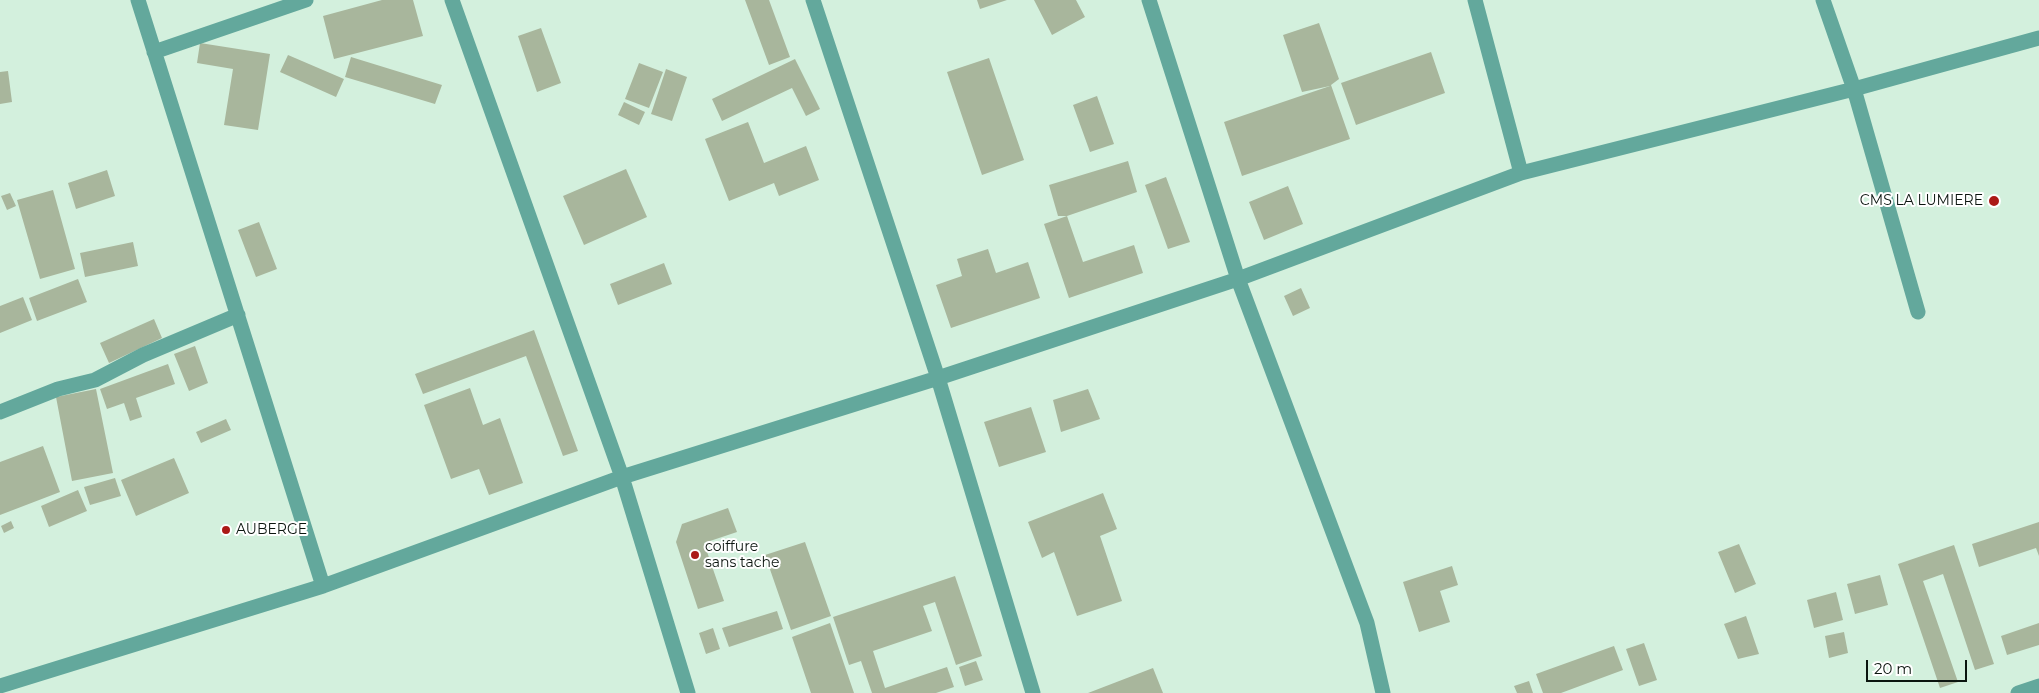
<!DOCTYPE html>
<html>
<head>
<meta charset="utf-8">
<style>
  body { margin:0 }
  #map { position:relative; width:2039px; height:693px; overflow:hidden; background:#d3f0dd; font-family:Montserrat,sans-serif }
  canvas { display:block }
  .scale { position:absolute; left:1866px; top:660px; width:101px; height:22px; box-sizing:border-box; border:2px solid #0b150f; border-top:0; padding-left:6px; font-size:15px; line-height:18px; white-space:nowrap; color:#0b150f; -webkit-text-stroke:4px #fff; paint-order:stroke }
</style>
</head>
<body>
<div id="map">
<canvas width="2039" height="693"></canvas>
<div class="scale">20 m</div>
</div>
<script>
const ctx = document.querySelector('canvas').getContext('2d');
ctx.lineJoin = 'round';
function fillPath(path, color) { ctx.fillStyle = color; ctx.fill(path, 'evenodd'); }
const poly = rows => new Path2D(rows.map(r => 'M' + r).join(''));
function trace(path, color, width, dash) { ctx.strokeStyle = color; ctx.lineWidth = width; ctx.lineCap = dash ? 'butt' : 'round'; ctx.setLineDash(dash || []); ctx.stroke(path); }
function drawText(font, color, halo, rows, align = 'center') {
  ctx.font = font + ' Montserrat,sans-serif'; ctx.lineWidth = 4; ctx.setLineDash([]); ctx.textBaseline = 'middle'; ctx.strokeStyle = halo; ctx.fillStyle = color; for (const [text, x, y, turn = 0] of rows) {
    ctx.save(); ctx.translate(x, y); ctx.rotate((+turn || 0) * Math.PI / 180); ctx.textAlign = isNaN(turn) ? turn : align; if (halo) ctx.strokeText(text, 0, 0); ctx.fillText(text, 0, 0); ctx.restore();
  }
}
const building = poly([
  [382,0,413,0,423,36,334,59,323,16],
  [745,0,769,0,790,57,769,65],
  [977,0,1007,0,980,9],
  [1034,0,1076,0,1085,17,1052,35],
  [1319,23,1339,79,1331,85,1350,139,1242,176,1224,122,1330,86,1302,92,1283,35],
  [541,28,561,83,537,92,518,36],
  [200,43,270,54,258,130,224,125,233,69,197,63],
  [1431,52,1445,93,1356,125,1341,83],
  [288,55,344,79,336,97,280,72],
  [351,57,442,85,435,104,345,77],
  [989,58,1024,160,982,175,947,72],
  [795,59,820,109,806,116,792,88,722,121,712,99],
  [639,63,663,72,649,108,625,99],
  [666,69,687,77,672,121,651,114],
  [8,71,12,102,0,104,0,72],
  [1097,96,1114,144,1090,152,1073,105],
  [624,102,645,112,639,125,618,115],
  [748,122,764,163,806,146,819,180,779,196,774,183,729,201,705,139],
  [1128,161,1137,192,1067,216,1058,216,1049,185],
  [626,169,647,217,584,245,563,196],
  [107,170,115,196,76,209,68,183],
  [1166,177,1190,242,1168,249,1145,185],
  [1288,186,1303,224,1264,240,1249,202],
  [53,190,75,269,40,279,17,200],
  [10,193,16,206,7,210,1,196],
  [1067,216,1083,262,1134,245,1143,273,1069,298,1044,224],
  [259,222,277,269,256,277,238,230],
  [133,242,138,266,85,277,80,253],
  [988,249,996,273,1028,262,1040,298,951,328,936,285,962,276,957,259],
  [664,263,672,284,618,305,610,284],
  [78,279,87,302,37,321,29,298],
  [1301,288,1310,308,1293,316,1284,296],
  [23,297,32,320,0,333,0,306],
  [154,319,162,338,109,363,100,343],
  [534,330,578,451,563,456,526,356,423,394,415,374],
  [195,346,208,383,189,391,174,354],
  [168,364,175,384,136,398,142,417,130,421,124,403,107,409,100,389],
  [470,388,483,425,500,418,523,483,489,495,479,469,451,479,424,405],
  [96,389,113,473,72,481,56,397],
  [1088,389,1100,419,1061,432,1053,400],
  [1031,407,1046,452,999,467,984,422],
  [226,419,231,430,201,443,196,432],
  [43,446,60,492,0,515,0,462],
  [174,458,189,493,136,516,121,480],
  [115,478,121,496,90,505,84,487],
  [78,490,87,511,49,527,41,506],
  [1103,493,1117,529,1100,536,1122,601,1077,616,1054,552,1042,558,1028,522],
  [728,508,737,532,704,543,724,601,698,609,676,542,682,524],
  [11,521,14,528,4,533,1,526],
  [2039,522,2039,556,2036,548,1979,567,1972,544],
  [805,542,831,616,791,630,765,555],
  [1739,544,1756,584,1735,593,1718,552],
  [1954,545,1994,664,1975,670,1943,574,1923,581,1958,682,1940,688,1898,564],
  [1452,566,1458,585,1440,591,1450,622,1419,632,1403,582],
  [1880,575,1888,605,1855,614,1847,584],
  [955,576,982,656,956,665,935,602,923,606,932,631,873,651,885,688,947,667,954,687,936,693,872,693,861,661,849,665,833,617],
  [1836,592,1843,620,1814,628,1807,600],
  [777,611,783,629,729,647,722,628],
  [1746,616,1759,654,1738,659,1724,624],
  [830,623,854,693,811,693,792,637],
  [2039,623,2039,645,2007,655,2001,636],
  [713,628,720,649,706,654,699,633],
  [1844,632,1848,653,1829,658,1825,636],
  [1644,643,1657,680,1639,686,1626,649],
  [1614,646,1623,670,1561,693,1543,693,1536,674],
  [976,661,983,680,965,686,959,667],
  [1153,668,1163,693,1088,693],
  [1529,681,1533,693,1517,693,1514,686]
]);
const street = poly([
  [138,0,323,586],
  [452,0,622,477,688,693],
  [813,0,938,378,1033,693],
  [1149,0,1238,279,1367,623,1383,693],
  [1475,0,1521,173],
  [1823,0,1854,89,1918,312],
  [154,52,306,0],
  [0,412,58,389,95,380,143,355,238,315],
  [0,686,323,586,622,477,938,378,1238,279,1521,173,1854,89,2039,38],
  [2018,693,2039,686]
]);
const markers = [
  [1994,201,6,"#ab1916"],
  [226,530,5,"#ab1916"],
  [695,555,5,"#ab1916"]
];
const poiNames = [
  ["CMS LA LUMIERE",1983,201,"right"],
  ["AUBERGE",236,530],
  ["coiffure",705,547],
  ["sans tache",705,563]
];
fillPath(building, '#a8b69c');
trace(street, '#63a89c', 15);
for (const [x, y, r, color] of markers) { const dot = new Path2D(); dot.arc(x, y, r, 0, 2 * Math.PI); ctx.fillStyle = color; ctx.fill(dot); trace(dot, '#fff', 2); }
drawText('14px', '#0b150f', '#fff', poiNames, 'left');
</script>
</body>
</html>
